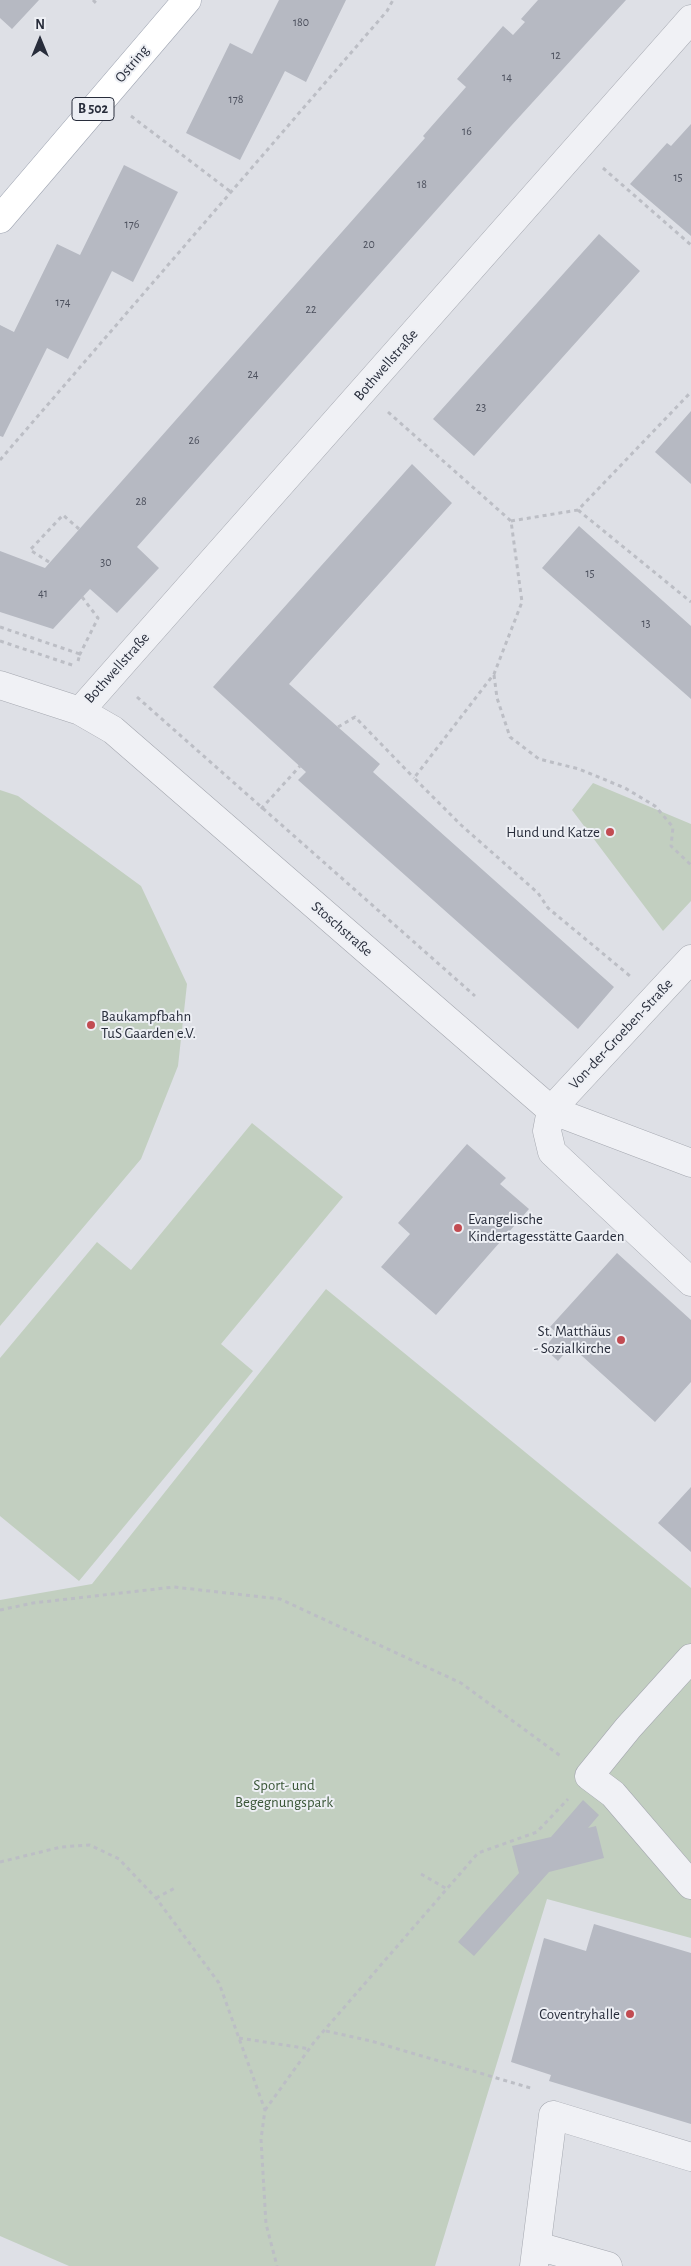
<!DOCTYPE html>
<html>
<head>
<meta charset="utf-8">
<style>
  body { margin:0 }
  #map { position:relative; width:691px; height:2266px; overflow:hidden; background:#dee0e6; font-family:"Alegreya Sans",sans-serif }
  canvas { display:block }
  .north { position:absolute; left:15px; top:15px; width:50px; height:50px; -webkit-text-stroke:4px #edeff4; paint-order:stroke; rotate:0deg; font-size:14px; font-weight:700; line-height:20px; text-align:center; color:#282d3b }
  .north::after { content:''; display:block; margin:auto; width:18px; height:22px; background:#282d3b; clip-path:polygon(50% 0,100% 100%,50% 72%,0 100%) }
</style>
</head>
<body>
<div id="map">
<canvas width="691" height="2266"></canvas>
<div class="north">N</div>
</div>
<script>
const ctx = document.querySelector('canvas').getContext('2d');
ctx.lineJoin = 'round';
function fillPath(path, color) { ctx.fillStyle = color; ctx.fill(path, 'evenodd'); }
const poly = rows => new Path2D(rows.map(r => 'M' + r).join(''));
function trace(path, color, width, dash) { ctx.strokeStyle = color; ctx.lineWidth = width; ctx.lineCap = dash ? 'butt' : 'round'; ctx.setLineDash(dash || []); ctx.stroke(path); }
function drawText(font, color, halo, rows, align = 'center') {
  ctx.font = font + ' "Alegreya Sans",sans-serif'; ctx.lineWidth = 4; ctx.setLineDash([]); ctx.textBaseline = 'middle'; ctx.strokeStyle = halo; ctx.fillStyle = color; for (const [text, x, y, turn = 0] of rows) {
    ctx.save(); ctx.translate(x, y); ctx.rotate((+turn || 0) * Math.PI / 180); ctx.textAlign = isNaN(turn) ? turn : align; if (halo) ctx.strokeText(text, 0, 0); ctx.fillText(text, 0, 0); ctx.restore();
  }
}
const green = poly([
  [593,783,691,824,691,901,663,931,572,810],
  [0,790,18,796,141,886,187,984,178,1066,141,1159,0,1326],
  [252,1123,343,1197,221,1344,253,1371,79,1581,0,1516,0,1358,97,1242,131,1270],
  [326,1289,691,1588,691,1938,547,1899,435,2266,69,2266,0,2236,0,1600,92,1584]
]);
const building = poly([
  [0,0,39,0,12,29,0,18],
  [279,0,346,0,306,82,285,71,240,160,186,133,230,43,252,54],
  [538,0,626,0,511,126,137,547,159,568,117,613,90,589,53,629,0,612,0,551,45,568,425,138,423,136,466,87,457,79,503,26,513,35,525,22,521,19],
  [691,124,691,236,630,184,667,143,671,146],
  [124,165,178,192,133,282,112,271,68,359,47,348,3,437,0,436,0,325,14,332,57,244,80,255],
  [599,234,640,271,474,456,433,419],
  [691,411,691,484,655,452],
  [412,464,452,503,289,684,380,764,373,772,614,987,578,1029,298,780,306,772,213,687],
  [579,526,691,626,691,699,542,568],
  [467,1144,506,1178,500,1184,529,1209,436,1315,381,1267,410,1234,398,1223],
  [617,1253,691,1320,691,1382,655,1422,571,1346,558,1361,544,1348,557,1333,550,1327],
  [691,1487,691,1552,658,1523],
  [583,1800,599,1815,588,1828,596,1826,604,1858,549,1872,474,1956,458,1942,519,1873,512,1846,551,1837],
  [594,1924,691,1953,691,2124,549,2081,551,2075,511,2062,544,1938,586,1951]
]);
const path = poly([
  [93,0,98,5],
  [131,116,231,192],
  [603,168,691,245],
  [388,412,511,521,522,602,494,674,414,778,461,825,538,893,548,908,630,976],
  [0,460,387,11,393,0],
  [578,510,691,602],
  [511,521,578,510,691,392],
  [49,562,30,550,63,515,79,529],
  [82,597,98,618,80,654,84,657],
  [0,627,80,654,78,661],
  [0,641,75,666],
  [494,675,497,698,510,737,539,759,579,769,625,788,655,806,673,827,671,846,691,865],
  [137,697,475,996],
  [338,727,355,717,414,778],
  [261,809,300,766],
  [0,1610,33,1603,174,1587,280,1599,461,1683,562,1757],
  [0,1862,61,1847,90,1845,119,1859,156,1898,219,1983,265,2110,261,2139,266,2224,277,2266],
  [421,1874,447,1889],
  [156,1898,175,1888],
  [326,2031,371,2041,534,2089],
  [239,2038,310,2049],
  [265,2110,315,2041,478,1853,537,1832,568,1799]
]);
const minor = poly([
  [0,685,80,711,113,730,551,1110,691,1163],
  [80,711,691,19],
  [551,1110,547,1131,552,1152,691,1282],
  [551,1110,691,959],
  [691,1658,628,1728,589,1776,613,1794,691,1885],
  [537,2246,608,2266],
  [534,2266,553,2115,691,2157]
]);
const major = poly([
  [0,219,187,0]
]);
const markers = [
  [610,832,5,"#c24c52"],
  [91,1025,5,"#c24c52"],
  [458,1228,5,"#c24c52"],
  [621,1340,5,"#c24c52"],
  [630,2014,5,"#c24c52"]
];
const numberNames = [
  ["180",301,22],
  ["12",556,55],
  ["14",507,77],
  ["178",236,99],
  ["16",467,131],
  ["15",678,177],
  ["18",422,184],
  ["176",132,224],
  ["20",369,244],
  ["174",63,302],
  ["22",311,309],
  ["24",253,374],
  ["23",481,407],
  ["26",194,440],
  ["28",141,501],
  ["30",106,562],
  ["15",590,573],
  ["41",43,593],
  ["13",646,623]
];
const shields = [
  [93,109,42]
];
const shieldNames = [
  ["B 502",93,109]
];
const streetNames = [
  ["Ostring",132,64,-50],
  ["Bothwellstraße",386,365,-49],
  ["Bothwellstraße",117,668,-48],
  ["Stoschstraße",342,929,41],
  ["Von-der-Groeben-Straße",621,1034,-47]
];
const poiNames = [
  ["Hund und Katze",600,832],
  ["Baukampfbahn",101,1016,"left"],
  ["TuS Gaarden e.V.",101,1033,"left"],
  ["Evangelische",468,1219,"left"],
  ["Kindertagesstätte Gaarden",468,1236,"left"],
  ["St. Matthäus",611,1331],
  ["- Sozialkirche",611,1348],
  ["Coventryhalle",620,2014]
];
const parkNames = [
  ["Sport- und",284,1785],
  ["Begegnungspark",284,1802]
];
fillPath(green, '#c2cfc0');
fillPath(building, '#b6b9c2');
trace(minor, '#a4a7af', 29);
trace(major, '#9ea4b1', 29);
trace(path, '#bcbec5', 3, [4, 4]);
trace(minor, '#f0f1f5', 28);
trace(major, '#fff', 28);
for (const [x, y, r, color] of markers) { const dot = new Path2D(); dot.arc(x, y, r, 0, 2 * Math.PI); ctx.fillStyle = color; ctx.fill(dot); trace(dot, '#edeff4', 2); }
drawText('12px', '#4c505d', null, numberNames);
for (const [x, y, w] of shields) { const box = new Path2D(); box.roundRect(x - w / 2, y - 11.5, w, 23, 4); ctx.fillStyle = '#edeff4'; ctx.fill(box); trace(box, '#282d3b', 1); }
drawText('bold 14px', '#282d3b', null, shieldNames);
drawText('15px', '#282d3b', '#edeff4', streetNames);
drawText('15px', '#282d3b', '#edeff4', poiNames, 'right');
drawText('15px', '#3a5637', '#edeff4', parkNames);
</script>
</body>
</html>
